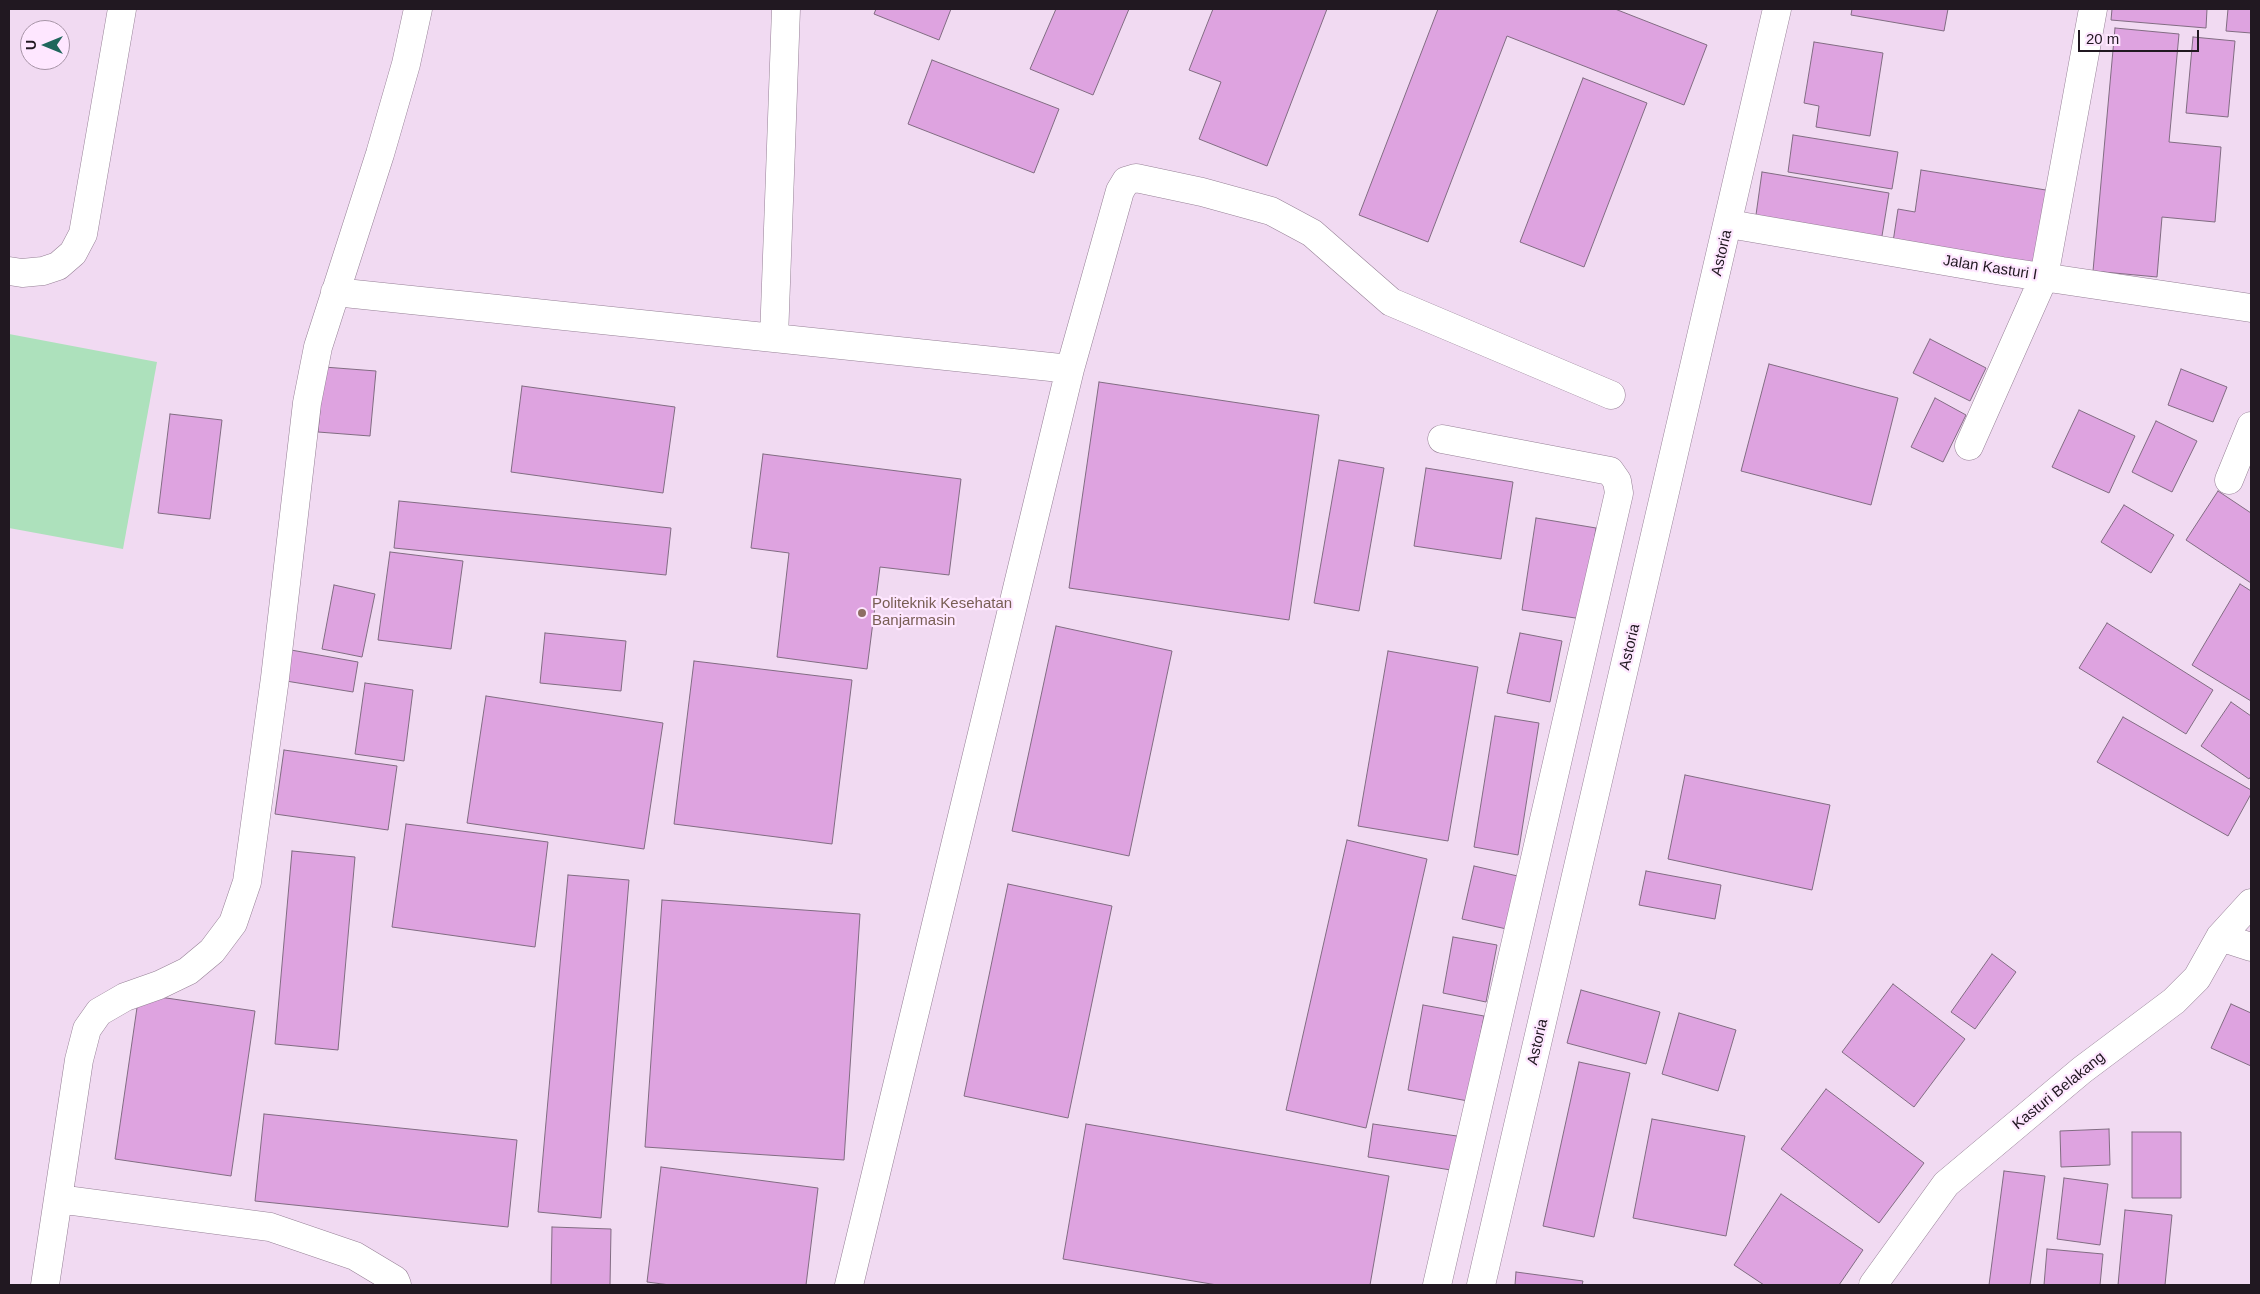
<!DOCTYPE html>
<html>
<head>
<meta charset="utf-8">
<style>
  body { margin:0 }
  #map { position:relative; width:2260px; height:1294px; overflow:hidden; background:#f1daf2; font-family:Helvetica,sans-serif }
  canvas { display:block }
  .frame { position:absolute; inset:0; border:10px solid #211821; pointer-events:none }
  .north { position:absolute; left:20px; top:20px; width:50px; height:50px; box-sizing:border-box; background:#fee7ff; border:1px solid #a694a6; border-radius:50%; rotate:270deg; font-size:14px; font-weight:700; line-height:20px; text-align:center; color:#211821 }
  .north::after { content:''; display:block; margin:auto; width:18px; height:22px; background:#1f675c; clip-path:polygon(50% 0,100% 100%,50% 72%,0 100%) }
  .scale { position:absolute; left:2078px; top:30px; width:121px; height:22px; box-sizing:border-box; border:2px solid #211821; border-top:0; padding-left:6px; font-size:15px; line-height:18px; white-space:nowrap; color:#211821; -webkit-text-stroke:4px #fee7ff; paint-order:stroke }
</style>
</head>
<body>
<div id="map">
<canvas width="2260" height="1294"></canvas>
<div class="frame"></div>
<div class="north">U</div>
<div class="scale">20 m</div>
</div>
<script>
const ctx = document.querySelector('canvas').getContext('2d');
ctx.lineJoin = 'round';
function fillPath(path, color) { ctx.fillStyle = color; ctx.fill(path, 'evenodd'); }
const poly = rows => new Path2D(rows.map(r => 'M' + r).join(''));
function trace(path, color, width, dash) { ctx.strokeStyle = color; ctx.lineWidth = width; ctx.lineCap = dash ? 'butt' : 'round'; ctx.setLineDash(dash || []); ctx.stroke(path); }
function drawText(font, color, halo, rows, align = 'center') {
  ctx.font = font + ' Helvetica,sans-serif'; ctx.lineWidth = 4.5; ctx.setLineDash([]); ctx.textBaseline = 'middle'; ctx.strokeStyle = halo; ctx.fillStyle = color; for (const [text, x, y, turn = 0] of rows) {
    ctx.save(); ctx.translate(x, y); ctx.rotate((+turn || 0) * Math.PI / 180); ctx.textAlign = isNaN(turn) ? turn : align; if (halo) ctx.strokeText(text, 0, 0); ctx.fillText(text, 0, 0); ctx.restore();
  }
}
const green = poly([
  [9,334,157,362,123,549,9,528]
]);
const building = poly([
  [876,9,951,9,939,40,874,14,876,9],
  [1056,9,1129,9,1093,95,1030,69,1056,9],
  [1213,9,1327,9,1267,166,1199,139,1221,82,1189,70,1213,9],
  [1438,9,1615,9,1707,45,1684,105,1507,36,1428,242,1359,215,1438,9],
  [1852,9,1948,9,1944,31,1851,15,1852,9],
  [2112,9,2207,9,2206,28,2111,20,2112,9],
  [2228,9,2251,9,2251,33,2226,31,2228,9],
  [2115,28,2179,34,2169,142,2221,147,2215,222,2162,217,2157,277,2093,271,2115,28],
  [2193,37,2235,41,2228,117,2186,113,2193,37],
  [1814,42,1883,53,1870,136,1816,127,1819,106,1804,103,1814,42],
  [932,60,1059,109,1034,173,908,124,932,60],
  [1583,78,1647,103,1584,267,1520,242,1583,78],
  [1793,135,1898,152,1892,189,1788,172,1793,135],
  [1921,170,2052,191,2040,266,1893,242,1898,209,1915,212,1921,170],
  [1762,172,1889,193,1881,242,1755,222,1762,172],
  [1930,339,1986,368,1970,401,1913,373,1930,339],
  [1769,364,1898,398,1871,505,1741,471,1769,364],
  [324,367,376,371,370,436,318,432,324,367],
  [2181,369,2227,387,2213,422,2168,405,2181,369],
  [1099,382,1319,415,1289,620,1069,588,1099,382],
  [522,386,675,407,663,493,511,472,522,386],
  [1935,398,1966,415,1943,462,1911,447,1935,398],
  [2079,410,2135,436,2109,493,2052,467,2079,410],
  [170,414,222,420,210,519,158,513,170,414],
  [2156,421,2197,441,2172,492,2132,472,2156,421],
  [763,454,961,479,949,575,880,567,867,669,777,657,789,553,751,548,763,454],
  [1339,460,1384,468,1359,611,1314,603,1339,460],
  [1426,468,1513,482,1501,559,1414,546,1426,468],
  [2218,491,2251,513,2251,583,2186,540,2218,491],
  [399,501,671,528,666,575,394,548,399,501],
  [2124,505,2174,535,2151,573,2101,542,2124,505],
  [1536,518,1596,528,1582,619,1522,610,1536,518],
  [390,552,463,561,451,649,378,640,390,552],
  [2240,584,2251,591,2251,701,2192,665,2240,584],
  [334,585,375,594,362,657,322,649,334,585],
  [2107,623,2213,690,2186,734,2079,668,2107,623],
  [1056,626,1172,651,1129,856,1012,831,1056,626],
  [545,633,626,641,621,691,540,683,545,633],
  [1520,633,1562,641,1550,702,1507,693,1520,633],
  [291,650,358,662,353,692,286,681,291,650],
  [1388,651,1478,667,1448,841,1358,826,1388,651],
  [694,661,852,680,832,844,674,824,694,661],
  [365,683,413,690,404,761,355,754,365,683],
  [486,696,663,723,644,849,467,823,486,696],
  [2231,702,2251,716,2251,776,2249,779,2201,746,2231,702],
  [1495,716,1539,723,1518,855,1474,847,1495,716],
  [2123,717,2251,790,2251,794,2228,836,2097,762,2123,717],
  [284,750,397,766,388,830,275,814,284,750],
  [1685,775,1830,805,1812,890,1668,859,1685,775],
  [406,824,548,842,535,947,392,927,406,824],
  [1347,840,1427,859,1366,1128,1286,1110,1347,840],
  [292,851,355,857,338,1050,275,1044,292,851],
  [1474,866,1522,877,1511,930,1462,919,1474,866],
  [1646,871,1721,885,1715,919,1639,905,1646,871],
  [568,875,629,880,601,1218,538,1212,568,875],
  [1008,884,1112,906,1068,1118,964,1096,1008,884],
  [662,900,860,914,844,1160,645,1147,662,900],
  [1453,937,1497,945,1486,1002,1443,993,1453,937],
  [1992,954,2016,972,1975,1029,1951,1012,1992,954],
  [1893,984,1965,1039,1914,1107,1842,1052,1893,984],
  [1581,990,1660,1012,1646,1064,1567,1043,1581,990],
  [139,994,255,1011,231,1176,115,1159,139,994],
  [2231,1004,2251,1013,2251,1066,2211,1048,2231,1004],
  [1423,1005,1484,1016,1468,1101,1408,1090,1423,1005],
  [1679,1013,1736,1030,1718,1091,1662,1074,1679,1013],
  [1579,1062,1630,1073,1594,1237,1543,1226,1579,1062],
  [1826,1089,1924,1163,1879,1223,1781,1149,1826,1089],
  [264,1114,517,1140,508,1227,255,1201,264,1114],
  [1652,1119,1745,1136,1726,1236,1633,1218,1652,1119],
  [1086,1124,1389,1176,1370,1285,1217,1285,1063,1259,1086,1124],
  [1373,1124,1457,1136,1451,1170,1368,1157,1373,1124],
  [2109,1129,2110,1165,2061,1167,2060,1131,2109,1129],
  [2132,1132,2181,1132,2181,1198,2132,1198,2132,1132],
  [661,1167,818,1188,806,1285,670,1285,647,1282,661,1167],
  [2004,1171,2045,1176,2030,1285,1989,1285,2004,1171],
  [2064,1178,2108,1184,2100,1245,2057,1239,2064,1178],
  [1781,1194,1863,1250,1839,1285,1764,1285,1734,1265,1781,1194],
  [2125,1210,2172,1215,2165,1285,2118,1285,2125,1210],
  [552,1227,611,1229,610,1285,551,1285,552,1227],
  [2047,1249,2103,1254,2100,1285,2044,1285,2047,1249],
  [1516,1272,1583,1281,1582,1285,1515,1285,1516,1272]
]);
const minor = poly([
  [1729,224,2002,271,2251,308],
  [9,271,22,273,43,271,58,266,73,253,83,234,122,9],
  [335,292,1070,369],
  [774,338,786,9],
  [1969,446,2044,277,2093,9],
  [2229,480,2251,426],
  [2220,937,2251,947],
  [58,1199,270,1227,355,1256,395,1280,397,1285],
  [45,1285,79,1060,87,1029,99,1012,125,997,159,985,188,971,212,951,233,923,247,882,275,678,307,403,318,347,380,154,406,64,418,9],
  [849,1285,1070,369,1120,191,1126,181,1136,178,1202,192,1271,211,1312,233,1391,302,1611,395],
  [1437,1285,1619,493,1617,481,1610,471,1442,439],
  [1481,1285,1777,9],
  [1873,1285,1946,1184,2082,1070,2174,1001,2197,978,2220,937,2251,903]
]);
const markers = [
  [862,613,5,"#8d6e63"]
];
const streetNames = [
  ["Astoria",1722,253,-77],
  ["Jalan Kasturi I",1990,268,9],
  ["Astoria",1630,647,-77],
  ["Astoria",1538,1042,-77],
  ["Kasturi Belakang",2059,1091,-39]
];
const educationNames = [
  ["Politeknik Kesehatan",872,604],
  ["Banjarmasin",872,621]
];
fillPath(green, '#ade1bc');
fillPath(building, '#dea3e0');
trace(building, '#816c82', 1);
trace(minor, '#968196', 29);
trace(minor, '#fff', 28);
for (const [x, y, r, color] of markers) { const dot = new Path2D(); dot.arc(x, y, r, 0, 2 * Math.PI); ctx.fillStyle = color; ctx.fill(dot); trace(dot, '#fee7ff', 2); }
drawText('15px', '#211821', '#fee7ff', streetNames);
drawText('15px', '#785e54', '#fee7ff', educationNames, 'left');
</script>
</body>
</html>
